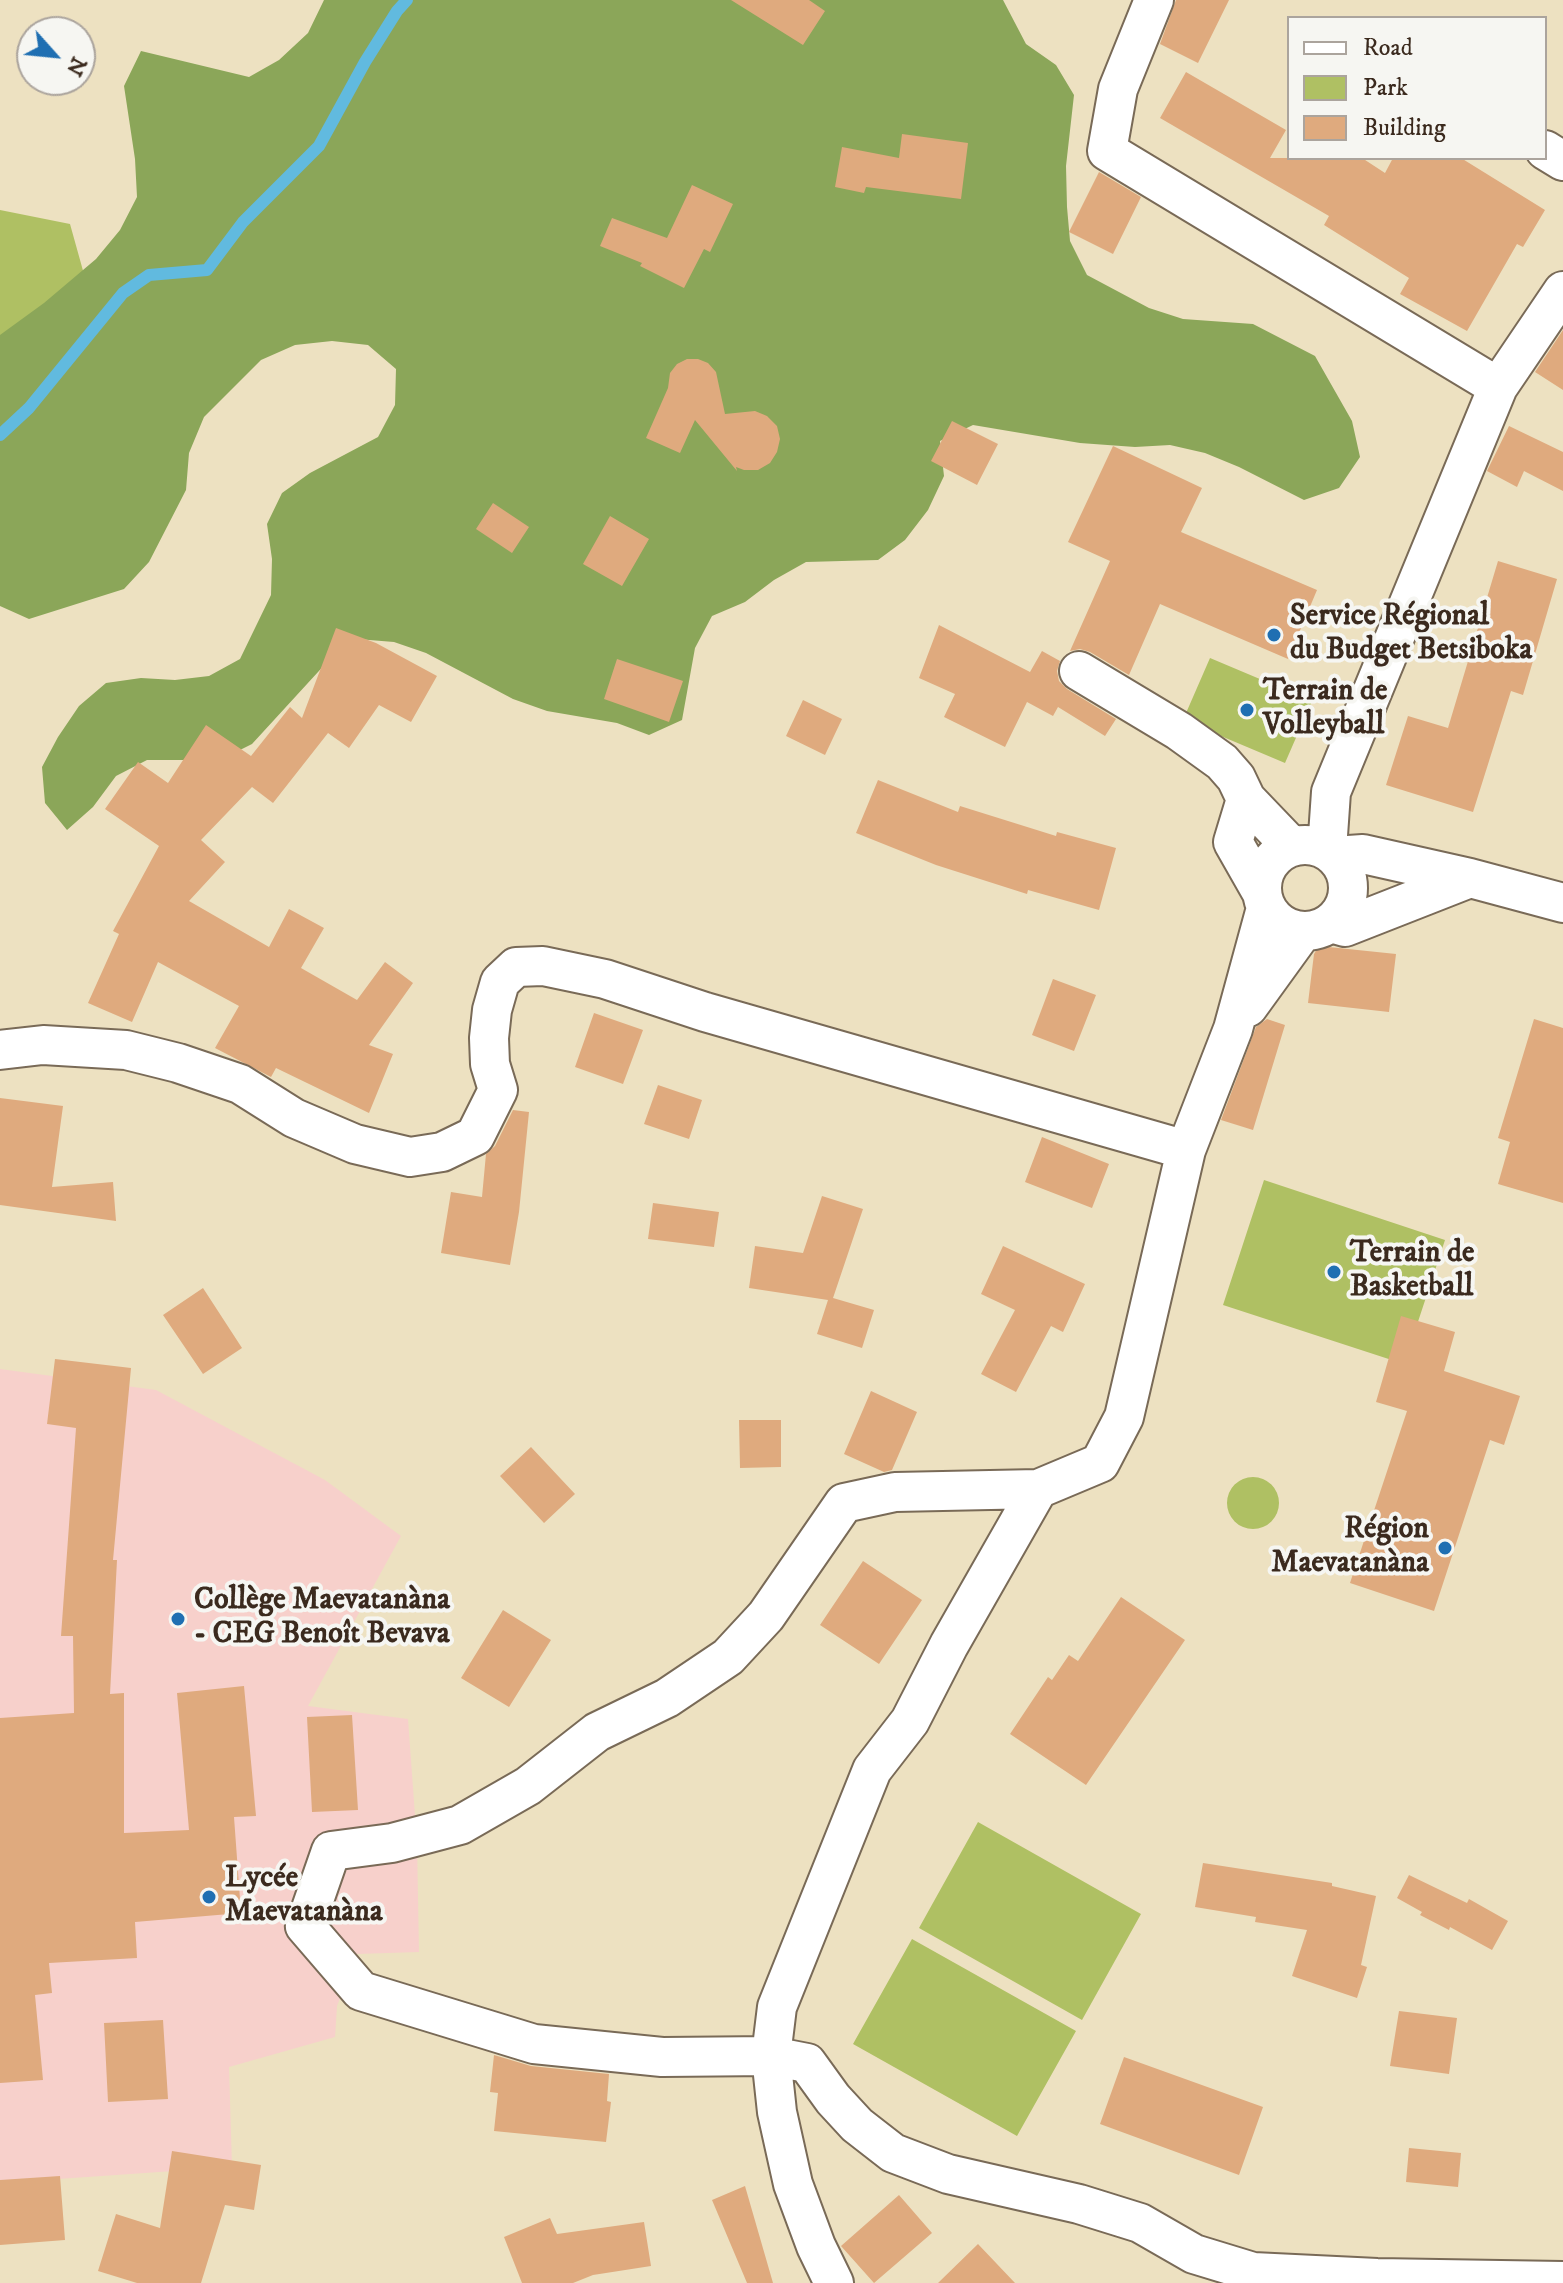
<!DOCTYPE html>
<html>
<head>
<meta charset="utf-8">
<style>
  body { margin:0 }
  #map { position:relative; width:1563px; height:2283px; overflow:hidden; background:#ede1c1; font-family:"IM FELL DW Pica",serif }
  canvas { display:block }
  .legend { position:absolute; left:1287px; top:16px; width:260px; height:144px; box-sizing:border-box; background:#f6f6f2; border:2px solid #aba49d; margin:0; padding:10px 14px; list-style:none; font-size:24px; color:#3b2a1e }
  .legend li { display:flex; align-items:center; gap:16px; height:40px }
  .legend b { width:40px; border:2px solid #aba49d }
  .north { position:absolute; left:16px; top:16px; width:80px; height:80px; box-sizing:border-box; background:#f6f6f2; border:2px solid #aba49d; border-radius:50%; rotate:117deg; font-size:22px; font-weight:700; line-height:32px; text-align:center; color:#3b2a1e }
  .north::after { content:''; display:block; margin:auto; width:28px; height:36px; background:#1f6fb2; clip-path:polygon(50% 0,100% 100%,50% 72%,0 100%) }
</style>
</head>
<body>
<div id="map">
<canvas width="1563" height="2283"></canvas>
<ul class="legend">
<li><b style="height:10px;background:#fff"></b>Road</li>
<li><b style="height:22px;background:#afc063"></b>Park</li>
<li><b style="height:22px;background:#dfaa7e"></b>Building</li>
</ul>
<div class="north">N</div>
</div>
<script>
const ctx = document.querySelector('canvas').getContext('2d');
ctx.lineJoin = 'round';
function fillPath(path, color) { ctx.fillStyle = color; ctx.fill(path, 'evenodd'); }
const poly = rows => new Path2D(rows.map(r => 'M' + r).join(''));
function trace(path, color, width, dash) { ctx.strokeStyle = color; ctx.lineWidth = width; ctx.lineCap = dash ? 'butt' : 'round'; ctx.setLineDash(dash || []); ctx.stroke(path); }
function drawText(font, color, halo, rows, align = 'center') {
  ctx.font = font + ' "IM FELL DW Pica",serif'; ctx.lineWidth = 8; ctx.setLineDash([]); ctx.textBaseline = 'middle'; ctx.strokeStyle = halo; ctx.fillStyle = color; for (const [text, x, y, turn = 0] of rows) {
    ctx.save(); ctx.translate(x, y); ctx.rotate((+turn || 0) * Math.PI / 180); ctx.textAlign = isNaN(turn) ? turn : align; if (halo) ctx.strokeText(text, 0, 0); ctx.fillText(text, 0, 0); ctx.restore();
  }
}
const built = poly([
  [0,1369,156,1390,325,1480,401,1536,308,1706,408,1719,417,1843,419,1952,357,1954,337,2006,335,2037,229,2067,232,2167,0,2183]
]);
const green = poly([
  [0,210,70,224,121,407,0,594],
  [1210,658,1312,701,1285,763,1183,720],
  [1264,1180,1445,1240,1404,1364,1223,1305],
  '1227 1503a26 26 0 1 1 52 0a26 26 0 1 1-52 0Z',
  [978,1822,1141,1914,1082,2020,919,1928],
  [912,1939,1076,2031,1017,2136,853,2044]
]);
const forest = poly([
  [324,0,1003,0,1026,44,1056,65,1074,95,1066,166,1067,207,1070,241,1087,275,1149,308,1183,319,1253,324,1315,356,1352,421,1360,457,1339,488,1304,500,1239,467,1205,453,1170,445,1135,447,1080,443,973,425,940,441,944,476,928,510,905,540,878,560,806,562,774,580,745,602,712,616,695,648,682,720,649,735,617,723,547,711,513,699,426,653,394,642,357,639,329,660,252,744,220,760,147,760,116,776,93,807,67,830,45,803,42,767,58,737,79,706,106,683,141,678,175,680,209,676,240,659,271,595,272,559,267,524,282,493,310,473,378,437,395,405,396,369,368,345,332,341,295,345,261,360,204,417,189,453,186,490,149,562,124,589,29,619,0,606,0,335,44,303,96,259,120,230,137,197,135,159,124,86,141,51,249,77,279,60,308,33]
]);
const stream = poly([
  [0,435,29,408,123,293,149,275,207,270,243,222,319,146,365,62,397,11,407,0]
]);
const building = poly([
  [731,0,809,0,825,11,803,45],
  [1176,0,1229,0,1198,63,1160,44],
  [1186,72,1286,130,1270,158,1362,158,1385,173,1393,158,1461,158,1545,210,1523,247,1517,244,1467,331,1400,294,1409,278,1324,225,1329,216,1160,118],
  [902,134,968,143,961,199,866,187,864,193,835,187,842,147,899,158],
  [1099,172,1141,197,1113,254,1069,232],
  [692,185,733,204,710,252,704,249,684,288,640,266,642,263,600,246,612,218,667,238],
  [1563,330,1563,390,1535,372],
  [687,359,698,359,708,363,716,372,725,414,755,411,767,416,777,426,780,439,777,452,770,463,758,470,744,470,736,467,737,471,695,420,680,453,646,438,668,388,670,373,677,364],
  [952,421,998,444,977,485,931,461],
  [1509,426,1563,452,1563,491,1524,471,1517,487,1487,471],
  [1113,446,1202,488,1181,532,1317,590,1288,659,1160,604,1129,675,1090,652,1080,649,1070,651,1110,561,1068,542],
  [493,503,529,527,512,553,476,529],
  [610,516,649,539,622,586,583,564],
  [1498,561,1557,579,1523,695,1511,691,1473,812,1386,785,1408,716,1448,728],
  [939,625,1030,672,1042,651,1060,661,1057,671,1059,681,1067,689,1116,719,1105,736,1058,707,1053,716,1027,702,1005,747,944,717,955,694,919,678],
  [336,628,376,643,437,676,411,722,379,705,349,748,328,733,273,803,252,787,201,840,225,862,189,901,269,947,289,909,324,928,301,968,357,1000,385,962,413,983,369,1045,393,1054,369,1113,276,1068,271,1077,215,1048,239,1006,158,962,132,1022,88,1003,119,934,113,931,159,846,105,809,138,762,168,783,206,725,251,756,290,707,302,718],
  [617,659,683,681,669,722,604,699],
  [803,700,842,719,825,755,786,736],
  [878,780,958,812,960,806,1056,836,1057,832,1116,848,1099,910,1028,890,1027,894,936,865,856,833],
  [1319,946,1396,954,1389,1012,1308,1003,1314,954],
  [1053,979,1096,995,1074,1051,1032,1035],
  [594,1013,643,1030,623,1084,575,1067],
  [1267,1019,1285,1025,1253,1130,1221,1120,1256,1027],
  [1534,1019,1563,1028,1563,1203,1498,1184,1510,1142,1498,1138],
  [658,1085,702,1100,689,1139,644,1124],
  [0,1098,63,1106,52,1187,113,1182,116,1221,0,1205],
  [513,1110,529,1112,519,1212,510,1265,441,1253,451,1192,482,1197,486,1154,495,1146],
  [1042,1137,1109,1164,1092,1208,1025,1182],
  [822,1196,863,1209,833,1298,874,1310,862,1348,817,1334,828,1300,749,1288,755,1246,803,1253],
  [653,1203,719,1212,714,1247,648,1239],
  [1003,1246,1085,1284,1063,1332,1051,1326,1016,1392,981,1374,1015,1310,981,1294],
  [203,1288,242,1348,203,1374,163,1315],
  [1401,1316,1455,1332,1444,1371,1520,1396,1504,1445,1490,1440,1434,1611,1350,1583,1407,1411,1376,1402],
  [55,1359,131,1368,113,1560,117,1560,110,1694,124,1693,124,1833,189,1830,177,1693,244,1686,256,1816,234,1817,241,1913,135,1922,137,1958,49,1963,52,1993,35,1995,43,2080,0,2083,0,1718,74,1713,73,1636,61,1636,76,1428,47,1424],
  [871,1391,917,1412,892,1470,884,1472,844,1454],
  [739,1420,781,1420,781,1467,740,1468],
  [531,1447,575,1494,544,1523,500,1476],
  [863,1561,922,1600,879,1664,820,1625],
  [1121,1597,1185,1640,1086,1785,1010,1734,1048,1677,1052,1680,1069,1655,1078,1661],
  [503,1610,551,1640,509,1707,461,1678],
  [352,1715,358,1810,312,1812,307,1717],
  [1203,1863,1332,1883,1332,1886,1376,1896,1361,1965,1367,1967,1357,1998,1292,1976,1307,1930,1255,1922,1256,1917,1195,1907],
  [1409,1875,1467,1903,1469,1899,1508,1921,1492,1950,1450,1927,1449,1930,1420,1915,1422,1912,1397,1898],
  [1399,2011,1457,2018,1449,2074,1390,2066],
  [163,2020,168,2099,108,2102,104,2023],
  [494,2055,531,2066,609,2074,607,2101,611,2102,606,2142,494,2131,498,2093,490,2092],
  [1124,2057,1263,2107,1239,2175,1100,2124],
  [1409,2148,1461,2153,1458,2187,1406,2182],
  [172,2151,261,2165,254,2210,225,2205,201,2283,137,2283,98,2271,116,2214,160,2228],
  [60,2176,65,2240,0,2245,0,2180],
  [745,2186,773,2283,747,2283,712,2200],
  [899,2195,932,2233,874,2283,841,2246],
  [550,2218,557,2234,644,2222,651,2266,593,2275,573,2283,522,2283,504,2237],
  [978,2244,1015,2283,938,2283]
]);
const minor = poly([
  [1154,0,1118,89,1107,151,1498,387],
  [1545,150,1563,161],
  [1079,671,1179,731,1222,762,1236,778,1246,799,1292,847],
  [1246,799,1233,842,1262,893],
  '1262 888a43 43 0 1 1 86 0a43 43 0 1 1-86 0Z',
  [1327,850,1331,792,1498,387,1563,291],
  [1334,856,1363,854,1470,878,1563,903],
  [1331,923,1345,927,1470,878],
  [1248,1007,1303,931],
  [0,1050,43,1045,126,1050,178,1063,240,1084,294,1118,355,1144,410,1157,442,1152,475,1136,498,1090,490,1064,489,1038,492,1010,500,982,516,967,543,966,605,979,705,1012,1186,1150],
  [1038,1489,895,1492,844,1503,766,1616,728,1657,667,1698,597,1732,528,1786,460,1825,392,1843,331,1851,305,1926,361,1991,534,2044,662,2057,771,2056,807,2063,833,2099,857,2125,893,2153,948,2174,1079,2204,1140,2223,1194,2254,1253,2272,1377,2278,1563,2281],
  [834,2283,816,2246,793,2184,777,2112,771,2056,777,2007,872,1770,910,1721,949,1645,1038,1489,1100,1463,1124,1417,1186,1150,1233,1029,1266,908]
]);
const markers = [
  [1274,635,8,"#1f6fb2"],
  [1247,710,8,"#1f6fb2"],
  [1334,1272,8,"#1f6fb2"],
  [1445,1548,8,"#1f6fb2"],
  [178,1619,8,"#1f6fb2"],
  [209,1897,8,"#1f6fb2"]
];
const poiNames = [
  ["Service Régional",1290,618],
  ["du Budget Betsiboka",1290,652],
  ["Terrain de",1263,693],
  ["Volleyball",1263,727],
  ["Terrain de",1350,1255],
  ["Basketball",1350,1289],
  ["Région",1429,1531,"right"],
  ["Maevatanàna",1429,1565,"right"],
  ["Collège Maevatanàna",194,1602],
  ["- CEG Benoît Bevava",194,1636],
  ["Lycée",225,1880],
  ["Maevatanàna",225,1914]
];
fillPath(built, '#f7d0cb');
fillPath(green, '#afc063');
fillPath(forest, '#8ba659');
trace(stream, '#61badf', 12);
fillPath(building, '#dfaa7e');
trace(minor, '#796a57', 42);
trace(minor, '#fff', 38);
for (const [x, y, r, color] of markers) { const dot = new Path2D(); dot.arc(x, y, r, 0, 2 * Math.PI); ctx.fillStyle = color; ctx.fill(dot); trace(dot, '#f6f6f2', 3); }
drawText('bold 30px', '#3b2a1e', '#f6f6f2', poiNames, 'left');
</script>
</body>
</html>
